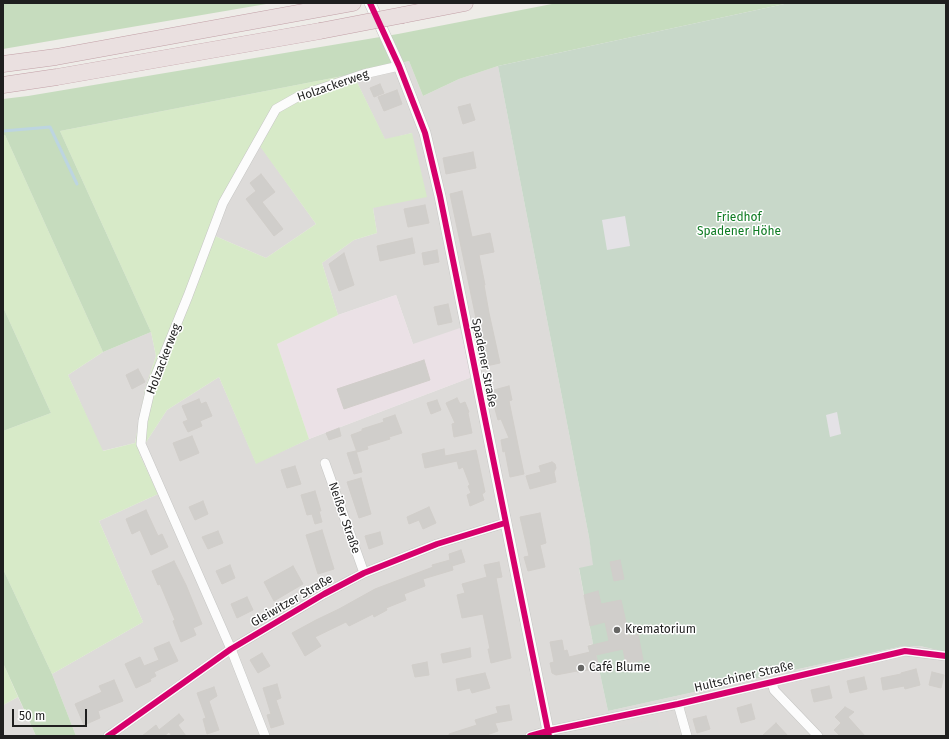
<!DOCTYPE html>
<html>
<head>
<meta charset="utf-8">
<style>
  body { margin:0 }
  #map { position:relative; width:949px; height:739px; overflow:hidden; background:#eeece8; font-family:"Fira Sans",sans-serif }
  canvas { display:block }
  .frame { position:absolute; inset:0; border:4px solid #1f1f1f; pointer-events:none }
  .scale { position:absolute; left:12px; top:709px; width:75px; height:18px; box-sizing:border-box; border:2px solid #1f1f1f; border-top:0; padding-left:5px; font-size:12px; line-height:14px; white-space:nowrap; color:#1f1f1f; -webkit-text-stroke:3px #fff; paint-order:stroke }
</style>
</head>
<body>
<div id="map">
<canvas width="949" height="739"></canvas>
<div class="frame"></div>
<div class="scale">50 m</div>
</div>
<script>
const ctx = document.querySelector('canvas').getContext('2d');
ctx.lineJoin = 'round';
function fillPath(path, color) { ctx.fillStyle = color; ctx.fill(path, 'evenodd'); }
const poly = rows => new Path2D(rows.map(r => 'M' + r).join(''));
function trace(path, color, width, dash) { ctx.strokeStyle = color; ctx.lineWidth = width; ctx.lineCap = dash ? 'butt' : 'round'; ctx.setLineDash(dash || []); ctx.stroke(path); }
function drawText(font, color, halo, rows, align = 'center') {
  ctx.font = font + ' "Fira Sans",sans-serif'; ctx.lineWidth = 3; ctx.setLineDash([]); ctx.textBaseline = 'middle'; ctx.strokeStyle = halo; ctx.fillStyle = color; for (const [text, x, y, turn = 0] of rows) {
    ctx.save(); ctx.translate(x, y); ctx.rotate((+turn || 0) * Math.PI / 180); ctx.textAlign = isNaN(turn) ? turn : align; if (halo) ctx.strokeText(text, 0, 0); ctx.fillText(text, 0, 0); ctx.restore();
  }
}
const residential = poly([
  [409,61,423,96,459,79,498,66,589,537,594,566,579,569,593,644,588,645,596,655,608,711,903,646,920,646,946,652,946,736,76,736,52,674,143,622,99,521,158,494,139,453,167,410,219,377,256,463,309,439,472,377,413,344,396,295,338,315,322,263,354,240,377,233,373,208,412,133,385,140,353,74],
  [259,144,316,224,266,258,215,236,227,203],
  [151,332,156,356,145,389,135,443,102,451,68,375,103,352],
  [18,697,36,736,3,736,3,705]
]);
const industrial = poly([
  [396,295,413,344,460,328,472,377,309,439,277,344,338,315]
]);
const religious = poly([
  [657,719,661,736,569,736]
]);
const grass = poly([
  [353,74,385,139,412,133,427,197,373,208,377,233,354,240,322,263,338,315,277,344,309,439,256,464,219,377,167,410,139,453,158,494,99,521,143,622,52,674,3,569,3,431,51,413,3,307,3,135,5,135,103,352,68,375,103,451,135,443,145,389,156,356,151,332,60,131],
  [259,145,316,224,266,258,215,236,227,203],
  [3,663,18,697,3,705]
]);
const forest = poly([
  [3,3,272,3,3,49],
  [557,3,789,3,498,66,459,79,423,96,409,61,353,74,60,131,151,332,103,352,5,135,3,135,3,99,28,96,398,34],
  [3,307,51,413,3,431],
  [3,569,52,674,76,736,36,736,3,663]
]);
const cemetery = poly([
  [789,3,946,3,946,652,920,646,903,646,608,711,596,655,590,656,588,646,593,644,579,568,593,565,589,537,498,66]
]);
const plaza = poly([
  [625,216,630,246,607,250,602,220],
  [837,412,841,434,830,437,826,415]
]);
const stream = poly([
  [3,131,50,127,77,184]
]);
const building = poly([
  [380,84,384,93,374,97,370,88,380,84],
  [397,90,402,104,384,111,378,97,397,90],
  [470,104,475,120,463,124,458,107,470,104],
  [473,152,476,168,446,174,443,158,473,152],
  [261,174,275,192,262,202,283,229,274,236,246,199,256,191,250,183,261,174],
  [462,191,472,237,490,233,494,252,479,255,485,285,484,285,489,313,500,363,486,366,450,194,462,191],
  [425,205,429,223,408,227,404,209,425,205],
  [412,238,415,253,380,261,377,246,412,238],
  [437,250,439,262,424,265,422,253,437,250],
  [344,253,354,285,339,291,329,264,344,253],
  [448,304,452,322,438,325,434,307,448,304],
  [424,360,430,380,344,409,337,389,424,360],
  [138,369,145,382,132,389,126,375,138,369],
  [509,386,512,400,509,401,520,455,524,474,510,477,505,451,503,452,501,440,509,438,501,419,498,420,490,391,509,386],
  [457,398,460,404,465,402,469,412,468,413,472,433,454,437,452,424,455,423,446,403,457,398],
  [199,399,201,404,206,402,212,416,200,421,202,426,188,432,183,422,188,420,182,406,199,399],
  [437,400,441,410,431,414,427,403,437,400],
  [395,415,402,433,389,437,390,439,367,446,368,449,357,452,351,435,362,431,362,429,384,422,383,419,395,415],
  [339,428,341,436,329,440,326,433,339,428],
  [192,436,199,453,180,461,173,443,192,436],
  [444,449,445,456,476,450,485,492,482,494,484,500,470,506,467,495,471,493,468,486,470,485,463,467,459,469,457,461,425,468,422,454,444,449],
  [356,451,362,472,354,474,347,453,356,451],
  [552,462,555,464,556,468,554,472,556,482,530,489,526,476,541,472,539,466,552,462],
  [295,466,301,484,287,488,281,470,295,466],
  [361,478,371,514,359,518,347,482,361,478],
  [315,491,321,511,319,511,322,522,315,524,312,514,307,515,301,495,315,491],
  [203,501,208,514,195,520,189,507,203,501],
  [429,507,436,523,423,529,419,520,409,524,407,517,429,507],
  [146,510,158,536,162,534,168,547,151,555,140,530,132,534,126,519,146,510],
  [540,513,546,543,540,545,545,567,528,571,524,557,529,556,520,517,540,513],
  [322,530,334,569,318,574,306,535,322,530],
  [218,531,223,543,208,549,202,537,218,531],
  [380,532,383,544,369,549,365,536,380,532],
  [461,550,465,562,452,566,451,562,453,570,423,579,425,586,404,594,406,600,386,608,387,610,374,617,373,614,349,626,346,622,315,637,321,646,305,656,292,633,316,620,339,609,375,589,433,567,432,565,450,560,449,554,461,550],
  [620,560,624,579,614,581,610,562,620,560],
  [174,561,186,585,202,624,193,628,196,635,181,642,173,621,175,620,160,584,158,585,152,571,174,561],
  [499,562,502,577,496,578,511,658,491,663,488,649,490,649,483,614,462,618,457,595,465,593,462,584,487,577,484,565,499,562],
  [230,565,235,578,222,584,216,571,230,565],
  [293,566,303,584,274,601,264,582,293,566],
  [598,591,601,604,621,600,629,636,638,634,643,660,626,664,623,649,596,655,599,668,577,672,577,671,556,675,552,673,550,663,554,662,550,642,562,640,564,651,567,650,569,657,590,652,588,646,609,641,605,622,590,626,584,595,598,591],
  [247,597,253,610,237,618,231,604,247,597],
  [169,642,178,661,154,672,156,676,150,679,151,681,136,688,125,664,140,657,144,666,159,660,154,648,169,642],
  [470,648,471,657,443,663,441,654,470,648],
  [262,653,270,666,258,673,250,660,262,653],
  [427,662,429,675,415,677,412,665,427,662],
  [916,669,920,685,905,689,904,686,883,690,881,678,901,674,901,673,916,669],
  [932,672,944,675,941,688,929,685,932,672],
  [485,673,490,688,472,693,470,688,458,691,456,679,485,673],
  [864,677,867,689,850,693,847,681,864,677],
  [114,680,123,701,98,711,100,718,84,725,75,704,102,692,99,686,114,680],
  [277,684,281,698,276,700,284,724,271,728,267,715,271,714,263,688,277,684],
  [829,686,832,698,814,702,811,690,829,686],
  [214,687,217,696,209,701,210,704,219,730,207,734,203,719,206,718,197,693,214,687],
  [751,704,755,719,741,723,737,708,751,704],
  [509,705,512,720,495,723,498,731,484,736,449,736,449,734,477,725,475,720,498,713,496,707,509,705],
  [845,707,854,712,848,717,865,736,840,736,834,730,841,723,835,717,845,707],
  [179,714,184,720,178,725,186,736,172,736,169,732,164,736,142,736,156,725,159,730,179,714],
  [706,716,710,729,697,733,693,719,706,716],
  [776,723,788,736,762,736,776,723]
]);
const minor = poly([
  [325,463,364,573],
  [772,682,774,690,818,736],
  [678,704,687,736],
  [108,736,114,732,231,649,324,594,364,573,437,544,505,523],
  [265,736,231,649,141,444,143,421,151,387,188,296,223,203,276,109,299,96,364,74,399,66],
  [530,736,548,731,678,704,905,651,946,656]
]);
const tertiary = poly([
  [370,3,399,66,425,133,440,196,549,736]
]);
const motorway = poly([
  [403,15,465,3],
  [3,64,56,57,353,3],
  [3,85,57,77,320,31]
]);
const motorwayBridge = poly([
  [320,31,403,15]
]);
const cycleway = poly([
  [370,3,399,66,425,133,440,196,549,736],
  [108,736,114,732,231,649,324,594,364,573,437,544,505,523],
  [530,736,548,731,678,704,905,651,946,656]
]);
const markers = [
  [617,630,4,"#676765"],
  [581,668,4,"#676765"]
];
const streetNames = [
  ["Holzackerweg",333,86,-19],
  ["Holzackerweg",164,359,-69],
  ["Spadener Straße",484,363,79],
  ["Neißer Straße",344,518,71],
  ["Gleiwitzer Straße",292,601,-30],
  ["Hultschiner Straße",744,677,-13]
];
const parkNames = [
  ["Friedhof",739,218],
  ["Spadener Höhe",739,232]
];
const poiNames = [
  ["Krematorium",625,630],
  ["Café Blume",589,668]
];
fillPath(residential, '#dddbd9');
fillPath(industrial, '#ebe1e6');
fillPath(religious, '#dcdbd9');
fillPath(grass, '#d7eac8');
fillPath(forest, '#c6dcbe');
fillPath(cemetery, '#c8d8c9');
fillPath(plaza, '#e4e2e6');
trace(stream, '#bdd5e0', 3);
fillPath(building, '#d0cecb');
trace(building, '#d1ceca', 1);
trace(minor, '#c6c6c4', 10);
trace(tertiary, '#c6c6c4', 12);
trace(motorway, '#c2a0a7', 17);
trace(minor, '#fcfcfc', 9);
trace(tertiary, '#fcfcfc', 11);
trace(motorway, '#eae0e0', 16);
trace(motorwayBridge, '#c2a0a7', 17, []);
trace(motorwayBridge, '#eae0e0', 16);
trace(cycleway, '#d6006c', 6);
for (const [x, y, r, color] of markers) { const dot = new Path2D(); dot.arc(x, y, r, 0, 2 * Math.PI); ctx.fillStyle = color; ctx.fill(dot); trace(dot, '#fff', 1.5); }
drawText('12px', '#1f1f1f', '#fff', streetNames);
drawText('12px', '#0f7b23', '#fff', parkNames);
drawText('12px', '#1f1f1f', '#fff', poiNames, 'left');
</script>
</body>
</html>
